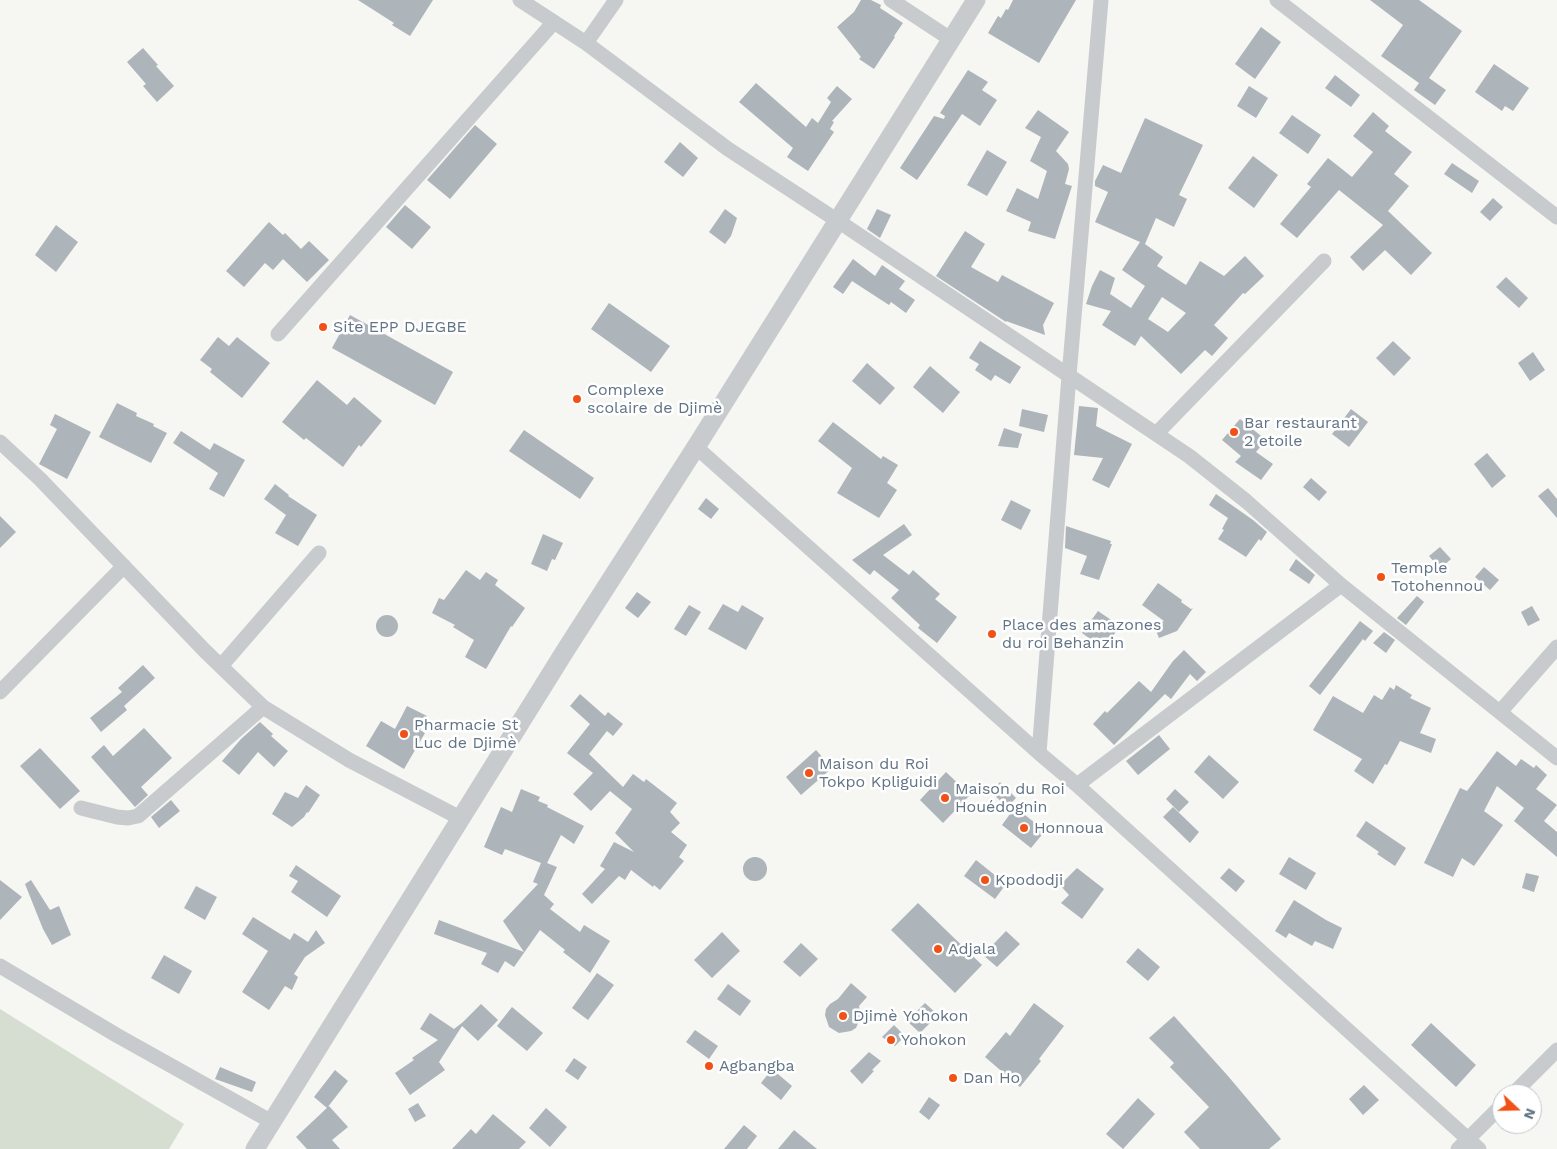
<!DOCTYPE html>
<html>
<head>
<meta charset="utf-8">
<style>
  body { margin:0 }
  #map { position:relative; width:1557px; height:1149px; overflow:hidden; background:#f6f6f2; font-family:"Work Sans",sans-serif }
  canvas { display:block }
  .north { position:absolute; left:1492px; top:1084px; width:50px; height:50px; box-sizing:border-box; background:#fff; border:1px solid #c0c7ce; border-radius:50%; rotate:111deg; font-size:14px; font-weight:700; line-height:20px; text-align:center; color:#627485 }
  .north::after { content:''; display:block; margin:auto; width:18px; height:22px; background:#f15117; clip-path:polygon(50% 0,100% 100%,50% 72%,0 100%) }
</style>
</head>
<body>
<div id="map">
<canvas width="1557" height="1149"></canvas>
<div class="north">N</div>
</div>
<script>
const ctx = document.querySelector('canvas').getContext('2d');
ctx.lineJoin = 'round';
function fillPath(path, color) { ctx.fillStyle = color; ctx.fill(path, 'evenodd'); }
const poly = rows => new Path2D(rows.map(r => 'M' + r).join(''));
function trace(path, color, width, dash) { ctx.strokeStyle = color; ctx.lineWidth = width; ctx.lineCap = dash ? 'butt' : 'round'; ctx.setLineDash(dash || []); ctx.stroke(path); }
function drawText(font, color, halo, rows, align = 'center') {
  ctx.font = font + ' "Work Sans",sans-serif'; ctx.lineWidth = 5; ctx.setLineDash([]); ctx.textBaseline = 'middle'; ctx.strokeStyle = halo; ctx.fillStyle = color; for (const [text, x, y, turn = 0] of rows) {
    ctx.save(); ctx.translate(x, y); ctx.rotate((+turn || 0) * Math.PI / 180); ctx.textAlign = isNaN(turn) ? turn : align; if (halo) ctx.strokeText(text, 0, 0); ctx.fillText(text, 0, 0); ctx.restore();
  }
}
const green = poly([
  [0,1009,184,1124,169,1149,0,1149]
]);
const building = poly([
  [358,0,433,0,410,36,392,25,394,23],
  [861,0,871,0,881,5,880,8,903,23,894,36,895,37,874,69,859,59,861,57,837,27,854,12],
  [1013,0,1076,0,1039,63,988,33,998,16,1001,18,1006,9,1008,10],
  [1370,0,1419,0,1462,31,1429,78,1446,90,1435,105,1414,90,1419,83,1381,56,1403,25],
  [1261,27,1281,42,1255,79,1235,64],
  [143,48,158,65,156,66,174,86,157,102,143,86,146,84,127,62],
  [1494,64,1529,88,1513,111,1505,106,1502,111,1475,92],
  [968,70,988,82,982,90,997,100,980,126,962,114,917,180,900,168,934,116,944,119,945,116,940,113],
  [1335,75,1360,95,1351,107,1325,88],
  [756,83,806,127,812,118,818,123,831,102,827,98,837,86,852,99,832,121,834,122,830,129,834,132,808,171,787,157,793,148,739,102],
  [1249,86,1268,98,1256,118,1237,106],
  [1038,110,1069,132,1056,151,1068,164,1069,169,1065,184,1072,186,1055,239,1028,231,1031,222,1006,211,1017,188,1038,199,1047,171,1030,161,1041,137,1025,128],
  [1373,112,1389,126,1385,131,1412,152,1394,174,1409,186,1388,211,1432,253,1411,275,1385,250,1363,271,1350,257,1383,225,1339,190,1297,238,1280,224,1311,187,1307,184,1328,158,1352,177,1373,152,1353,136],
  [1292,115,1321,135,1308,154,1279,133],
  [1145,118,1203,145,1179,195,1187,199,1174,227,1156,218,1145,244,1163,257,1157,266,1186,285,1200,261,1224,276,1245,256,1264,276,1245,294,1243,293,1214,325,1228,338,1212,356,1205,350,1181,374,1141,336,1135,346,1102,325,1111,311,1086,304,1092,286,1100,270,1115,278,1110,294,1131,308,1145,286,1122,270,1140,242,1095,222,1108,192,1095,186,1095,181,1103,165,1121,173],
  [1162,297,1186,313,1168,332,1148,319],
  [475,125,497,144,450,199,427,180],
  [680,142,698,158,683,177,664,162],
  [987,150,1007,162,987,196,967,185],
  [1253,156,1278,175,1254,208,1228,188],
  [1452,163,1479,181,1472,193,1444,174],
  [1493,198,1503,207,1490,221,1480,212],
  [405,205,431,227,412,249,386,227],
  [725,209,737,218,731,236,725,244,709,232],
  [877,209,891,215,880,238,867,229],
  [269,222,283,235,285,233,301,249,309,241,329,260,307,282,283,259,273,270,265,263,244,287,226,271],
  [56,225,78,242,56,272,35,255],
  [965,231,985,244,971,267,998,282,1002,275,1054,303,1043,325,1045,335,1006,321,1006,322,936,276],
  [853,259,875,276,882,265,905,281,899,289,915,300,906,313,891,302,889,305,852,281,843,294,833,287],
  [1506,277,1528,298,1519,308,1496,287],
  [609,303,670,346,651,372,591,329],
  [350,315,453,372,435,405,332,348],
  [218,337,229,346,237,337,270,363,242,398,210,372,212,369,200,360],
  [980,341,1021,367,1010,384,995,375,991,381,975,370,979,364,969,358],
  [1393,341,1411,358,1394,376,1376,358],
  [1533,352,1545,370,1530,381,1518,363],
  [867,363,895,388,880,405,852,381],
  [930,366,960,392,943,413,913,387],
  [317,380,347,405,354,397,382,421,361,447,359,445,343,467,306,438,304,440,282,422],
  [117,403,137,413,136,416,154,424,153,426,167,433,151,463,99,437],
  [1079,406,1098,408,1096,426,1132,444,1109,488,1092,480,1103,458,1074,455],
  [1022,409,1048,415,1044,432,1019,426],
  [1351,409,1368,422,1349,447,1332,434],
  [55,414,91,432,67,479,39,464,57,429,50,425],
  [1240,419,1266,440,1256,452,1273,464,1261,480,1235,462,1241,456,1222,440],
  [833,422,881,459,883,456,898,465,887,483,897,490,879,518,837,493,852,468,818,441],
  [1004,428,1022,434,1018,448,998,446],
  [524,430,594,478,580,499,509,451],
  [181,431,210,450,214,443,245,460,224,497,209,489,218,473,173,443],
  [1487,453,1506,476,1492,488,1474,464],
  [1311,478,1327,492,1319,501,1303,487],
  [275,484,289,495,288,496,317,515,298,546,275,533,286,515,264,499],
  [1548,488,1557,499,1557,518,1538,496],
  [1216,494,1253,520,1267,532,1261,541,1259,539,1246,557,1218,539,1224,530,1222,529,1228,518,1209,505],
  [706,498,719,509,711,519,698,509],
  [1011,500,1031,510,1021,530,1001,520],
  [0,516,16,532,0,548],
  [904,524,912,535,883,555,909,575,913,570,940,594,935,599,957,617,937,643,918,628,920,625,891,598,899,590,874,570,870,575,852,560],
  [1066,526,1111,541,1110,544,1112,544,1099,580,1080,574,1087,556,1065,548],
  [543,534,563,543,555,560,552,559,547,571,531,564],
  [1440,547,1451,559,1440,569,1429,556],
  [1296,559,1315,575,1309,584,1289,570],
  [1484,567,1499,580,1490,590,1475,577],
  [466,570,480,580,486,572,498,580,495,585,525,608,512,627,511,626,486,669,465,657,474,640,453,627,455,625,432,613,439,598,444,600],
  [1158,583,1182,600,1181,602,1191,609,1193,608,1177,631,1159,638,1154,626,1164,621,1142,605],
  [637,592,651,602,638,618,625,608],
  [1417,596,1424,602,1406,625,1397,618],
  [723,604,738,612,742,605,764,618,746,650,708,629],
  [689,605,701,612,686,636,674,629],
  [1532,606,1540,620,1528,626,1521,612],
  [1098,611,1120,626,1104,649,1082,633],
  '376 626a11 11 0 1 1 22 0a11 11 0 1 1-22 0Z',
  [1360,621,1373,631,1365,641,1363,639,1320,695,1309,686],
  [1384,632,1395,640,1386,653,1373,643],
  [1184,650,1206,672,1197,681,1190,674,1171,699,1165,694,1114,745,1093,724,1105,711,1107,713,1139,681,1151,692,1173,661],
  [143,665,155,678,124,706,127,710,101,732,90,718,122,692,118,688],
  [1396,685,1412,695,1410,698,1431,708,1420,733,1436,739,1431,753,1400,741,1387,765,1385,764,1373,784,1354,771,1362,759,1313,730,1333,696,1363,713,1374,695,1382,700,1390,687,1394,690],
  [580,694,605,716,608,712,623,724,613,736,607,731,589,754,623,787,633,774,644,782,646,779,677,803,670,812,680,823,671,832,687,845,679,857,684,861,660,890,654,885,653,887,631,870,625,880,619,876,592,904,582,894,605,869,600,866,614,842,634,852,615,833,632,809,610,791,591,811,573,794,593,773,567,753,590,724,570,706],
  [407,706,427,716,420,730,425,733,404,769,366,746,381,721,395,729],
  [260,722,273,734,271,736,288,751,274,767,258,752,239,775,222,761,241,739],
  [144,728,172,758,141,787,148,795,135,807,91,757,104,745,113,756],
  [1159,735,1170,749,1138,775,1126,761],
  [40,748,80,791,60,809,20,766],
  [816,750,832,768,801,795,786,777],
  [1497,751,1516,766,1521,759,1534,768,1536,765,1547,775,1536,789,1557,805,1544,821,1557,832,1557,857,1514,821,1524,808,1497,786,1484,811,1503,825,1474,866,1462,858,1453,877,1424,863,1460,788,1467,791],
  [1209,755,1239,782,1223,799,1194,772],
  [946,772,970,795,943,823,920,800],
  [1000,782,1016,798,1007,807,991,792],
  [306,785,320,795,308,813,307,812,304,817,292,827,272,814,285,792,298,798],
  [521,789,540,797,538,801,548,805,547,807,584,826,574,844,561,835,547,863,557,867,544,895,554,904,550,909,580,932,584,925,610,941,590,973,563,952,565,950,540,930,514,967,505,961,498,973,481,964,487,953,434,934,439,920,524,952,503,921,538,884,533,882,541,863,505,849,502,855,484,847,501,807,512,812],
  [1175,789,1189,802,1179,812,1166,799],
  [171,800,180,811,159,828,151,817],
  [1015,807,1045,831,1031,848,1002,825],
  [1173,807,1199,832,1190,843,1163,817],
  [1366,821,1406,848,1395,866,1377,854,1379,852,1356,836],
  '743 869a12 12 0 1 1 24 0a12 12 0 1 1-24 0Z',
  [1289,857,1316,873,1306,890,1279,874],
  [976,860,1006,884,995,899,964,876],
  [296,865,341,896,327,917,291,892,298,881,289,876],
  [1077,868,1104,889,1082,919,1061,903,1069,895,1060,885],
  [1229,868,1245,881,1236,892,1220,878],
  [1526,873,1539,876,1534,892,1522,888],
  [0,880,22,897,0,920],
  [31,880,50,910,59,906,71,935,52,945,43,929,25,884],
  [196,886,217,897,205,920,184,908],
  [1294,900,1326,920,1342,928,1333,949,1315,941,1312,946,1289,933,1286,938,1275,931],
  [918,903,982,965,955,993,891,930],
  [253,917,290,940,294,933,308,942,316,930,325,943,305,957,294,974,298,977,292,990,285,986,269,1010,242,992,268,951,242,934],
  [1006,931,1020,944,997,967,983,955],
  [722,932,740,951,712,978,694,960],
  [801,943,818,959,800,977,783,962],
  [1138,948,1160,967,1148,981,1126,962],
  [164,955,192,971,179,994,151,978],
  [597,973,614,985,588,1020,572,1008],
  [851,983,867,997,859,1006,861,1016,856,1028,851,1031,839,1033,829,1027,825,1015,826,1009,830,1004,838,999],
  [728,984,751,1001,740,1016,717,999],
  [925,1003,938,1015,920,1033,907,1021],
  [1034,1003,1064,1026,1039,1059,1041,1061,1020,1087,985,1057,1006,1032,1010,1036],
  [481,1004,498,1020,478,1041,462,1026,439,1062,445,1070,410,1095,395,1073,414,1060,412,1058,438,1040,420,1029,430,1013,454,1029,463,1022],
  [512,1007,543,1033,527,1051,497,1026],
  [1174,1016,1228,1076,1281,1139,1269,1149,1200,1149,1184,1132,1209,1107,1170,1067,1174,1063,1149,1038],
  [1431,1023,1476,1065,1456,1087,1411,1045],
  [894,1025,905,1036,895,1046,882,1037],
  [695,1030,718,1046,709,1059,686,1042],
  [869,1052,881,1061,872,1070,874,1071,862,1084,850,1071],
  [574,1058,587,1067,578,1080,565,1071],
  [220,1067,256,1082,252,1092,215,1079],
  [772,1069,792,1086,781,1100,761,1083],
  [335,1070,348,1081,327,1108,314,1097],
  [1364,1085,1379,1100,1363,1115,1349,1099],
  [929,1097,940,1105,929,1120,919,1112],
  [1138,1098,1155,1114,1123,1149,1106,1134],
  [418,1103,426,1116,415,1122,408,1109],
  [329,1106,348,1127,332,1140,340,1149,307,1149,296,1137],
  [546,1108,567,1127,550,1147,529,1128],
  [493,1114,526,1142,519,1149,452,1149,471,1129,476,1134],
  [744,1125,757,1136,747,1149,724,1149],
  [794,1130,817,1149,778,1149]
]);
const minor = poly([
  [520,0,586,43,728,149,838,221,1189,456,1246,501,1341,585,1557,758],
  [891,0,952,40],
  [1277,0,1557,217],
  [586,43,616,0],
  [278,334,554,22],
  [1156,434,1324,261],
  [0,442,40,479,205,651,263,707,349,760,462,819],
  [696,447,1039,753,1077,785,1479,1149],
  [221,666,319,553],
  [0,692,124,566],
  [1500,712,1557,647],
  [1039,753,1069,376,1101,0],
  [1077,785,1341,585],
  [81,808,117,817,128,818,138,816,263,707],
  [0,966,118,1036,272,1122],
  [1513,1094,1557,1050],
  [1458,1149,1502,1105]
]);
const tertiary = poly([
  [255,1149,565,651,696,447,976,0]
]);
const markers = [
  [323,327,5,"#f15117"],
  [577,399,5,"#f15117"],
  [1234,432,5,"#f15117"],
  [1381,577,5,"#f15117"],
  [992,634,5,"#f15117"],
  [404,734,5,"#f15117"],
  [809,773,5,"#f15117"],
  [945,798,5,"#f15117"],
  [1024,828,5,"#f15117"],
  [985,880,5,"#f15117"],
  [938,949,5,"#f15117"],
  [843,1016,5,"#f15117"],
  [891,1040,5,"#f15117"],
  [709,1066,5,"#f15117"],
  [953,1078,5,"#f15117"]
];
const poiNames = [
  ["Site EPP DJEGBE",333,327],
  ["Complexe",587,390],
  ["scolaire de Djimè",587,408],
  ["Bar restaurant",1244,423],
  ["2 etoile",1244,441],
  ["Temple",1391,568],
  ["Totohennou",1391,586],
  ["Place des amazones",1002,625],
  ["du roi Behanzin",1002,643],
  ["Pharmacie St",414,725],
  ["Luc de Djimè",414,743],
  ["Maison du Roi",819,764],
  ["Tokpo Kpliguidi",819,782],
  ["Maison du Roi",955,789],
  ["Houédognin",955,807],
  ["Honnoua",1034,828],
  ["Kpododji",995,880],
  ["Adjala",948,949],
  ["Djimè Yohokon",853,1016],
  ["Yohokon",901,1040],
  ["Agbangba",719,1066],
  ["Dan Ho",963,1078]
];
fillPath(green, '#d6ded2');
fillPath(building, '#adb4ba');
trace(minor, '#c8cbce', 15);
trace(tertiary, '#c8cbce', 19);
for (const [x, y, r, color] of markers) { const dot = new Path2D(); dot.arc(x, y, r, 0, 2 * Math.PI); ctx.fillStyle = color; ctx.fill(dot); trace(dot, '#fff', 2); }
drawText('16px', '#627485', '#fff', poiNames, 'left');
</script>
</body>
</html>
